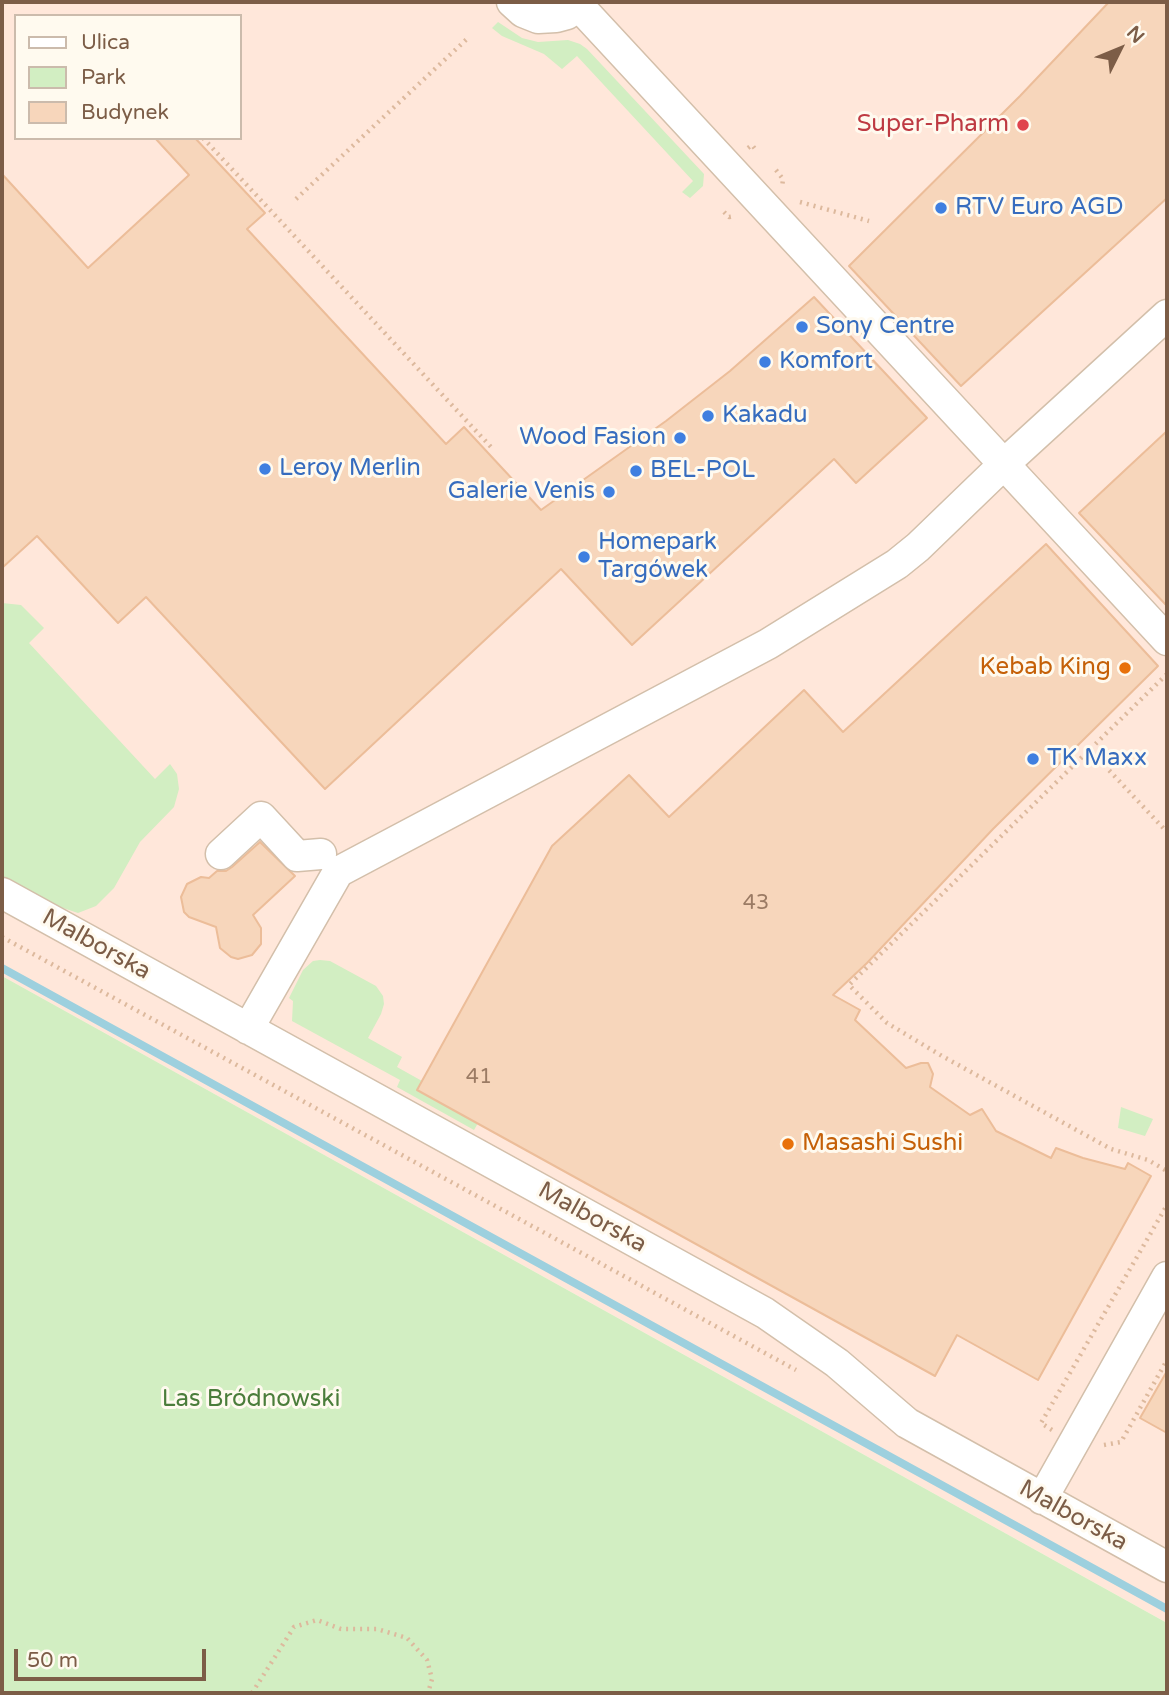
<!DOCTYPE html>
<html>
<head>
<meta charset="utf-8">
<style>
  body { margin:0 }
  #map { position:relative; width:1169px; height:1695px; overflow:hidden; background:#fff7e6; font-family:"Varela Round",sans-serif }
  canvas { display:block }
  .frame { position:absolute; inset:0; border:4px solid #7c5d47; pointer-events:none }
  .legend { position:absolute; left:14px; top:14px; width:228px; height:126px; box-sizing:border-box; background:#fffaef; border:2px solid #cbbbac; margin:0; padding:9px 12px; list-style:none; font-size:21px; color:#7c5d47 }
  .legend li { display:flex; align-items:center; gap:14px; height:35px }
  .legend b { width:35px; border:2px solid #cbbbac }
  .north { position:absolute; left:1085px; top:14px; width:70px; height:70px; -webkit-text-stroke:5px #fffaef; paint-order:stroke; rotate:47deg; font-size:19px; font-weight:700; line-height:28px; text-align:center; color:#7c5d47 }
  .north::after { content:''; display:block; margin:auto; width:24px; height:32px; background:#7c5d47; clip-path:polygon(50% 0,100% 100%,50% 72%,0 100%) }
  .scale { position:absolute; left:14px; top:1649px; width:192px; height:32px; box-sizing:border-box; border:4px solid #7c5d47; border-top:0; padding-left:9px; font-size:21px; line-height:24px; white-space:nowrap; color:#7c5d47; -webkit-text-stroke:5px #fffaef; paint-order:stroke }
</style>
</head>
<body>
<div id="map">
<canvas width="1169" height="1695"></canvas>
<div class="frame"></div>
<ul class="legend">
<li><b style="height:9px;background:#fff"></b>Ulica</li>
<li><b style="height:19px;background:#d2eec2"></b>Park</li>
<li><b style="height:19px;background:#f7d6bb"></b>Budynek</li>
</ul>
<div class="north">N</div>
<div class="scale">50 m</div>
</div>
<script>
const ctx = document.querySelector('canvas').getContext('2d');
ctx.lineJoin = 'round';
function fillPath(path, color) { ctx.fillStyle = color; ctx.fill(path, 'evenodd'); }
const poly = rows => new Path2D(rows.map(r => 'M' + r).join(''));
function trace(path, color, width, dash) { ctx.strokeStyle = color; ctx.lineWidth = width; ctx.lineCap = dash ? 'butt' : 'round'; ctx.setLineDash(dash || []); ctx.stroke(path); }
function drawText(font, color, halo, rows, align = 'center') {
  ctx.font = font + ' "Varela Round",sans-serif'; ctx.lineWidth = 6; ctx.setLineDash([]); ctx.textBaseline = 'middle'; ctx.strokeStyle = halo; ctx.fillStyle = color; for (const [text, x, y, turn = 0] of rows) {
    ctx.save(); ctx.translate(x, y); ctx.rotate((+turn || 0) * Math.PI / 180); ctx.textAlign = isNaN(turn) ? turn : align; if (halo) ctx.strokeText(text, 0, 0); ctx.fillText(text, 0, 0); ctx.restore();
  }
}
const commercial = poly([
  [2,2,1167,2,1167,1623,2,976],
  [16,16,240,16,240,138,16,138]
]);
const green = poly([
  [498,22,522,38,538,42,568,40,580,44,587,49,704,174,703,186,690,198,682,192,693,181,577,56,562,69,544,54,502,36,492,28],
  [2,603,21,605,44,628,29,643,155,779,170,764,177,774,179,789,174,807,140,842,114,888,96,906,78,913,48,903,2,876],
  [320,960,330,961,376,986,383,996,384,1004,381,1014,368,1038,402,1057,397,1067,422,1081,478,1123,474,1130,397,1087,400,1080,292,1021,293,1001,289,998,303,970,313,961],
  [2,976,1167,1623,1167,1693,2,1693],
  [1121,1107,1153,1119,1145,1136,1118,1128]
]);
const stream = poly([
  [2,968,1167,1609]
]);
const building = poly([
  [1109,2,1167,2,1167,198,961,386,849,266,1020,96,1109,2],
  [155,138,195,138,265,213,247,229,446,444,464,427,541,510,666,421,730,371,814,297,927,418,856,483,834,459,632,645,561,569,325,789,146,597,118,623,37,536,2,568,2,174,88,268,189,175,155,138],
  [1167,431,1167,606,1079,513,1167,431],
  [1046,544,1158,666,993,829,867,963,833,995,860,1010,855,1020,906,1068,921,1063,928,1063,933,1074,930,1087,970,1115,982,1109,996,1131,1051,1158,1056,1148,1083,1158,1125,1169,1128,1163,1151,1176,1038,1380,957,1335,935,1376,417,1090,552,846,629,775,669,817,804,690,843,732,1046,544],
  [260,842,295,876,253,915,261,928,261,944,252,955,238,959,231,957,220,948,216,927,189,917,184,912,181,897,187,884,201,877,209,878,217,871,226,871,232,867,260,842],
  [1167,1371,1167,1433,1140,1418,1167,1371]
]);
const path = poly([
  [203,138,491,447],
  [748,148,752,145,756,150],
  [776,170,783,179,782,188],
  [296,199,469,37],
  [800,202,869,221],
  [724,212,729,217,735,216],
  [1167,674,849,985,887,1023,942,1056,1111,1149,1148,1160,1167,1171],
  [1090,750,1167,832],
  [2,937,796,1370],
  [1052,1430,1041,1423,1167,1205],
  [1104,1445,1121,1442,1167,1360],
  [252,1693,294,1627,317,1620,341,1629,377,1629,407,1638,427,1660,432,1679,428,1693]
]);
const minor = poly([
  [512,2,523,12,538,18,556,17,567,14,581,2],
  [578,5,1167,640],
  [221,854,261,817,297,856,321,854],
  [2,893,765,1313,837,1363,907,1423,1167,1567],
  [248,1029,338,872,768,644,897,564,918,547,1003,465,1167,315],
  [1042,1499,1167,1277]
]);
const markers = [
  [1023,125,7,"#e0444e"],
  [941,208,7,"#3f7fe0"],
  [802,327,7,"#3f7fe0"],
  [765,362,7,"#3f7fe0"],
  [708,416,7,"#3f7fe0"],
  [680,438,7,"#3f7fe0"],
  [265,469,7,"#3f7fe0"],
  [636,471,7,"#3f7fe0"],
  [609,492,7,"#3f7fe0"],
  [584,557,7,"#3f7fe0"],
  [1125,668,7,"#e8710a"],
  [1033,759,7,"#3f7fe0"],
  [788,1144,7,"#e8710a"]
];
const numberNames = [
  ["43",756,903],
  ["41",479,1077]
];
const healthNames = [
  ["Super-Pharm",1009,125]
];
const shopNames = [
  ["RTV Euro AGD",955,208],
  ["Sony Centre",816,327],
  ["Komfort",779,362],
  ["Kakadu",722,416],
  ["Wood Fasion",666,438,"right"],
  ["Leroy Merlin",279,469],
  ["BEL-POL",650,471],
  ["Galerie Venis",595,492,"right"],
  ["Homepark",598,543],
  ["Targówek",598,571],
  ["TK Maxx",1047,759]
];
const foodNames = [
  ["Kebab King",1111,668],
  ["Masashi Sushi",802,1144,"left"]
];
const streetNames = [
  ["Malborska",96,945,29],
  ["Malborska",592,1218,29],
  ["Malborska",1073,1516,29]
];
const parkNames = [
  ["Las Bródnowski",251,1400]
];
fillPath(commercial, '#ffe7da');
fillPath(green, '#d2eec2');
trace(stream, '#9dd0de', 8);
fillPath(building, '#f7d6bb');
trace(building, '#ecbd99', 2);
trace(minor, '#d3bfaa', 33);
trace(path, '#ddb99d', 4.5, [2, 5]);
trace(minor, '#fff', 30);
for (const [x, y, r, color] of markers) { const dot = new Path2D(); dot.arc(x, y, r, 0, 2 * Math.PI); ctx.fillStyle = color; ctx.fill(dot); trace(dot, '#fffaef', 2.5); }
drawText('21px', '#9b7b64', null, numberNames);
drawText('24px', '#be3a42', '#fffaef', healthNames, 'right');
drawText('24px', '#366cbe', '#fffaef', shopNames, 'left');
drawText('24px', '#c56008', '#fffaef', foodNames, 'right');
drawText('24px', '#7c5d47', '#fffaef', streetNames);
drawText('24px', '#4b7d3b', '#fffaef', parkNames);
</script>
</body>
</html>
